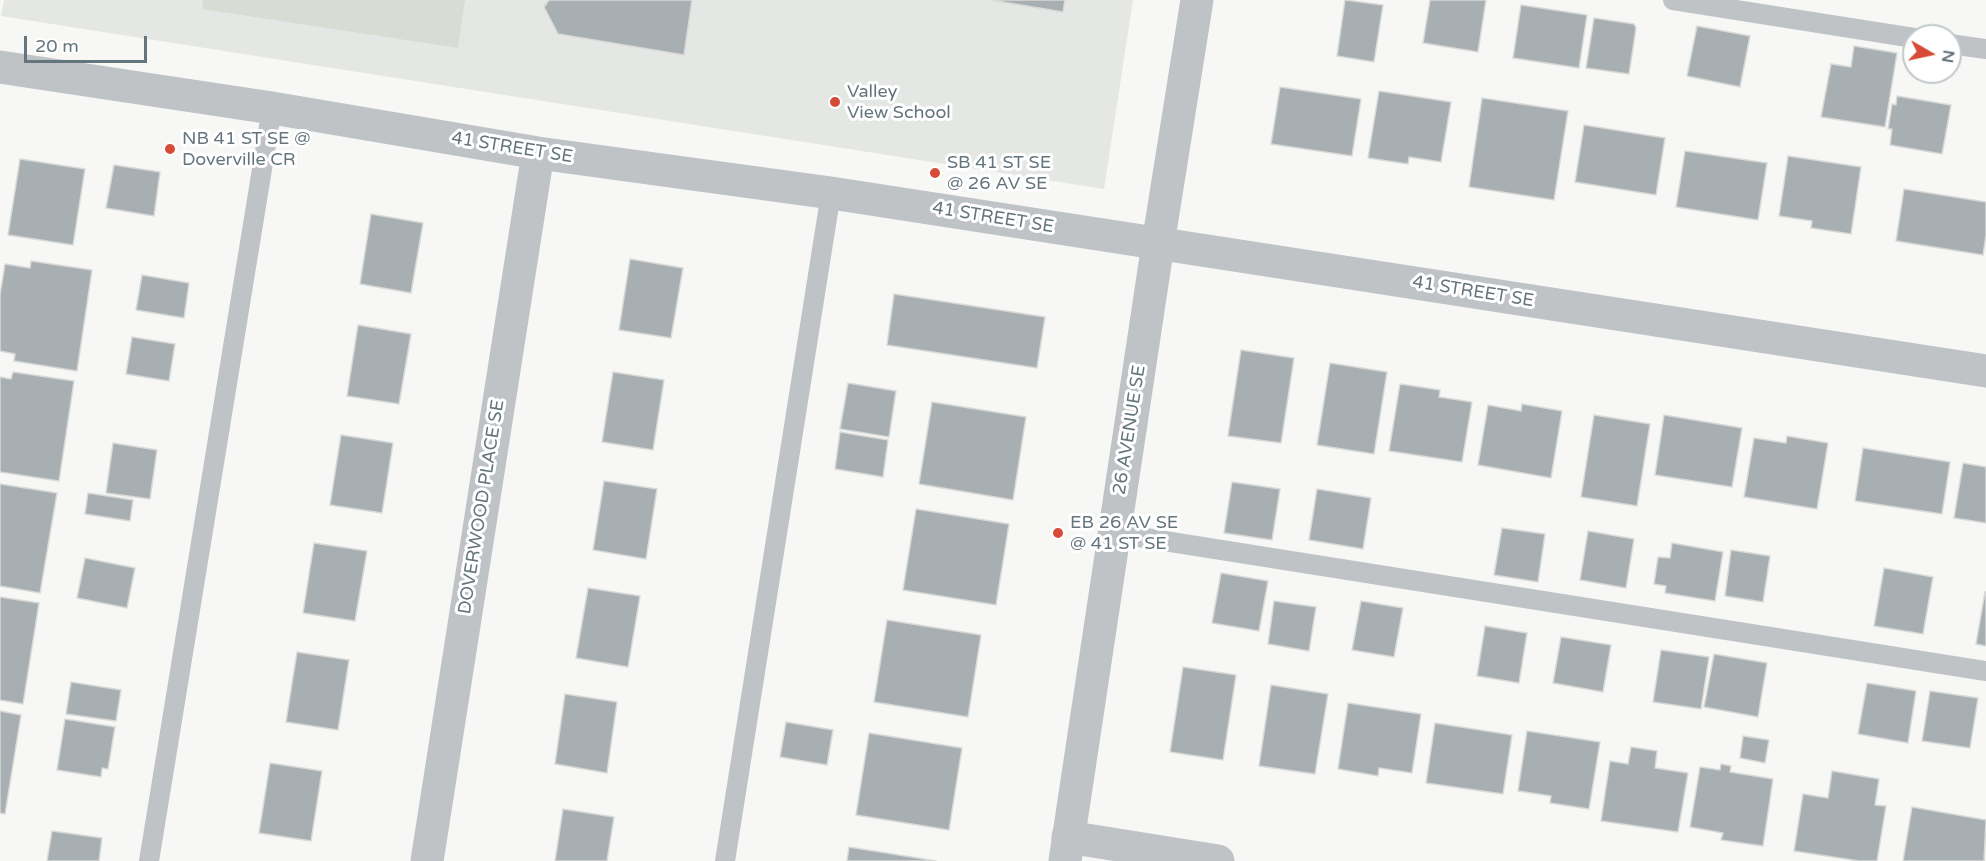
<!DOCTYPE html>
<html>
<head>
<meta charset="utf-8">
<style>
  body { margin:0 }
  #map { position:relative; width:1986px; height:861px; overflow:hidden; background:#f7f7f5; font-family:"Varela Round",sans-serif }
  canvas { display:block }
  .north { position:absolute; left:1902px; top:24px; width:60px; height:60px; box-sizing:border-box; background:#fff; border:2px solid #c1c8cb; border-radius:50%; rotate:99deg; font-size:16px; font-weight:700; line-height:24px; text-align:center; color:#65757d }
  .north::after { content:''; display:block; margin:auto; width:21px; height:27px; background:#d54b37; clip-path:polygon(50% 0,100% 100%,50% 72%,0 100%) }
  .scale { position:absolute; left:24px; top:36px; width:123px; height:27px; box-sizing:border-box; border:3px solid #65757d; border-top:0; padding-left:8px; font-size:18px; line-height:21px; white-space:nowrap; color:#65757d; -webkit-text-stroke:4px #fff; paint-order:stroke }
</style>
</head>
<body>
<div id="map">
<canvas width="1986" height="861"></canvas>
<div class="north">N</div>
<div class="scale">20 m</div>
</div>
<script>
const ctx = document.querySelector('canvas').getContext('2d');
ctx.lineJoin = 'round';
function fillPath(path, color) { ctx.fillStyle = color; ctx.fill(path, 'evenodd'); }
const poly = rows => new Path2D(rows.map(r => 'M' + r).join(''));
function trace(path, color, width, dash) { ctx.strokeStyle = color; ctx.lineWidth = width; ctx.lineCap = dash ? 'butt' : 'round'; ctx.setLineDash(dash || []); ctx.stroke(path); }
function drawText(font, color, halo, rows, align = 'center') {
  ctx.font = font + ' "Varela Round",sans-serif'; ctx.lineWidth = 6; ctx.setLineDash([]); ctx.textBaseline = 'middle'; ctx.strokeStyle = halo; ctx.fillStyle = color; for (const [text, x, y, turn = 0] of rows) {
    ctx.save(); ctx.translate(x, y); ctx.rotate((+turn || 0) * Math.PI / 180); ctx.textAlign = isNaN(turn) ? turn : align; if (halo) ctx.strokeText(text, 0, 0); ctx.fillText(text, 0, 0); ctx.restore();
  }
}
const built = poly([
  [4,0,1133,0,1104,189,1,16]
]);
const green = poly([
  [203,0,465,0,458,48,202,9]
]);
const building = poly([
  [549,0,692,0,684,55,558,34,544,7,549,0],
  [991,0,1065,0,1063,12,991,0],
  [1345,0,1383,5,1374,62,1337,56,1345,0],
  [1430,0,1486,0,1478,52,1423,43,1430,0],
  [1521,5,1587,15,1579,68,1513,58,1521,5],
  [1594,18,1634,24,1636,28,1629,74,1586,68,1594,18],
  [1697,26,1750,36,1740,87,1687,76,1697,26],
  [1854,46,1897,53,1885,127,1821,117,1831,64,1851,67,1854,46],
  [1280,87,1361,99,1352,156,1271,144,1280,87],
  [1379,91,1451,102,1441,162,1409,157,1408,164,1368,158,1379,91],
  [1897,96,1951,105,1942,154,1890,145,1892,129,1888,129,1892,104,1896,105,1897,96],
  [1482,98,1568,111,1554,200,1469,187,1482,98],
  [1584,125,1665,138,1656,195,1575,182,1584,125],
  [1685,151,1767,163,1758,220,1676,207,1685,151],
  [1788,156,1861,167,1851,234,1811,228,1812,221,1779,216,1788,156],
  [20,159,85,169,73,245,8,235,20,159],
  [114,165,160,172,154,216,106,208,114,165],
  [1904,189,1986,202,1986,235,1983,255,1896,241,1904,189],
  [371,214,423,223,411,293,360,284,371,214],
  [630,259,683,268,671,338,619,330,630,259],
  [31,261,92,270,77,371,14,361,15,354,0,351,0,295,5,264,30,268,31,261],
  [142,275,189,283,184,318,136,310,142,275],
  [894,294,1045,317,1037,368,887,345,894,294],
  [358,325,411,334,399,404,347,396,358,325],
  [132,337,175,344,169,381,126,374,132,337],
  [1241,350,1294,358,1281,443,1228,436,1241,350],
  [1330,363,1387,372,1374,454,1317,445,1330,363],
  [13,372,74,381,59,481,0,472,0,377,11,379,13,372],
  [613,372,664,380,653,450,602,442,613,372],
  [848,383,896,391,889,437,840,429,848,383],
  [1400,384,1440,390,1439,397,1472,402,1462,462,1389,451,1400,384],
  [932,402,1026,417,1013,500,919,484,932,402],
  [1522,404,1562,411,1551,478,1478,465,1488,405,1521,411,1522,404],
  [1594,415,1650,424,1637,506,1581,497,1594,415],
  [1664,415,1742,428,1732,487,1655,475,1664,415],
  [840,432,888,440,883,477,835,469,840,432],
  [341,435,393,443,382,513,330,505,341,435],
  [1787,436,1828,443,1817,509,1744,497,1754,438,1786,443,1787,436],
  [113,443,157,450,150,499,106,493,113,443],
  [1863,448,1950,462,1942,514,1855,501,1863,448],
  [1963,463,1986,467,1986,523,1954,518,1963,463],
  [604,481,657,489,646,559,593,550,604,481],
  [1232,482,1280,489,1272,540,1224,533,1232,482],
  [0,484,57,493,40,593,0,586,0,484],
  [1317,489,1371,498,1363,549,1309,540,1317,489],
  [88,493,133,500,130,521,85,514,88,493],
  [916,509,1009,524,996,605,903,590,916,509],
  [1502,528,1545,534,1538,582,1494,575,1502,528],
  [1588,531,1634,539,1626,588,1580,580,1588,531],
  [314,543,367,551,355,621,303,613,314,543],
  [1672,543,1723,552,1715,601,1665,593,1666,586,1654,584,1658,557,1670,558,1672,543],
  [1731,550,1770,556,1763,602,1725,596,1731,550],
  [85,558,135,568,127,608,77,598,85,558],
  [1884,568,1933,577,1923,634,1874,626,1884,568],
  [1221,573,1268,581,1259,631,1212,623,1221,573],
  [588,588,640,596,628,667,576,658,588,588],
  [1985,592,1986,592,1986,646,1976,644,1985,592],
  [0,597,39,603,23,704,0,700,0,597],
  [1274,601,1316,607,1309,651,1268,644,1274,601],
  [1361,601,1403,608,1394,657,1352,650,1361,601],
  [887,620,981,635,968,717,874,702,887,620],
  [1485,626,1527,633,1519,683,1477,676,1485,626],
  [1561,637,1611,645,1603,692,1553,683,1561,637],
  [1661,650,1709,657,1701,709,1653,702,1661,650],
  [297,652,349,660,338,730,286,722,297,652],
  [1714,654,1767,663,1758,717,1704,707,1714,654],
  [1183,667,1236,675,1223,760,1170,752,1183,667],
  [71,682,121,690,116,721,66,714,71,682],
  [1867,683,1916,691,1908,743,1858,734,1867,683],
  [1271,685,1328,694,1315,774,1259,766,1271,685],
  [1930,691,1978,698,1970,748,1922,741,1930,691],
  [565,694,617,702,607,773,555,764,565,694],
  [1348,703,1421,714,1412,773,1379,768,1378,776,1338,769,1348,703],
  [0,711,21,715,5,814,0,813,0,711],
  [65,719,115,727,108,769,102,768,101,777,57,770,65,719],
  [786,722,833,730,827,765,780,757,786,722],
  [1435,723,1512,735,1503,794,1426,783,1435,723],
  [1527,731,1600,742,1589,809,1550,803,1551,796,1518,791,1527,731],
  [869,733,962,748,949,830,856,815,869,733],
  [1743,736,1769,740,1765,763,1740,758,1743,736],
  [1631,747,1657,751,1655,768,1688,773,1678,832,1601,821,1610,761,1628,764,1631,747],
  [270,763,322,771,311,841,259,833,270,763],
  [1721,764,1731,766,1730,772,1773,779,1763,846,1721,840,1723,833,1690,827,1700,767,1720,770,1721,764],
  [1832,771,1879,779,1875,805,1886,806,1877,861,1859,861,1794,851,1803,794,1828,798,1832,771],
  [1912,807,1986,820,1984,861,1903,861,1912,807],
  [563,809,614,817,607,861,555,861,563,809],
  [52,831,102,838,99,861,47,861,52,831],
  [849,847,936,861,847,861,849,847]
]);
const service = poly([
  [1673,0,1914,38],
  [1950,44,1986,49],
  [1114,533,1986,671],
  [149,861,272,108],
  [725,861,831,193]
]);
const minor = poly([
  [0,67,272,108,538,153,831,193,1986,371],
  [1068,837,1218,861],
  [427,861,538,153]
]);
const tertiary = poly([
  [1065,861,1158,244,1197,0]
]);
const markers = [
  [835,102,6,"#d54b37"],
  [170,149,6,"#d54b37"],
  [935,173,6,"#d54b37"],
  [1058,533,6,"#d54b37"]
];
const poiNames = [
  ["Valley",847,92],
  ["View School",847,113],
  ["NB 41 ST SE @",182,139],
  ["Doverville CR",182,160],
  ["SB 41 ST SE",947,163],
  ["@ 26 AV SE",947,184],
  ["EB 26 AV SE",1070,523],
  ["@ 41 ST SE",1070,544]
];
const streetNames = [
  ["41 STREET SE",512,148,9],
  ["41 STREET SE",993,218,9],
  ["41 STREET SE",1473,292,9],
  ["26 AVENUE SE",1130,430,-81],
  ["DOVERWOOD PLACE SE",482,507,-81]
];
fillPath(built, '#e5e7e5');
fillPath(green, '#d8dcd4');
fillPath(building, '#a7afb3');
trace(building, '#d9d9d7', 1.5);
trace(service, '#bfc3c6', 20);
trace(minor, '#bfc3c6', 33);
trace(tertiary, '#bfc3c6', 33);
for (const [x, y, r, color] of markers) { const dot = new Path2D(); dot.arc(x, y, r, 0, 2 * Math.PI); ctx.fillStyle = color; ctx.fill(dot); trace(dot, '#fff', 2); }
drawText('18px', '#65757d', '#fff', poiNames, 'left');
drawText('18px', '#65757d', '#fff', streetNames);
</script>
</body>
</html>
